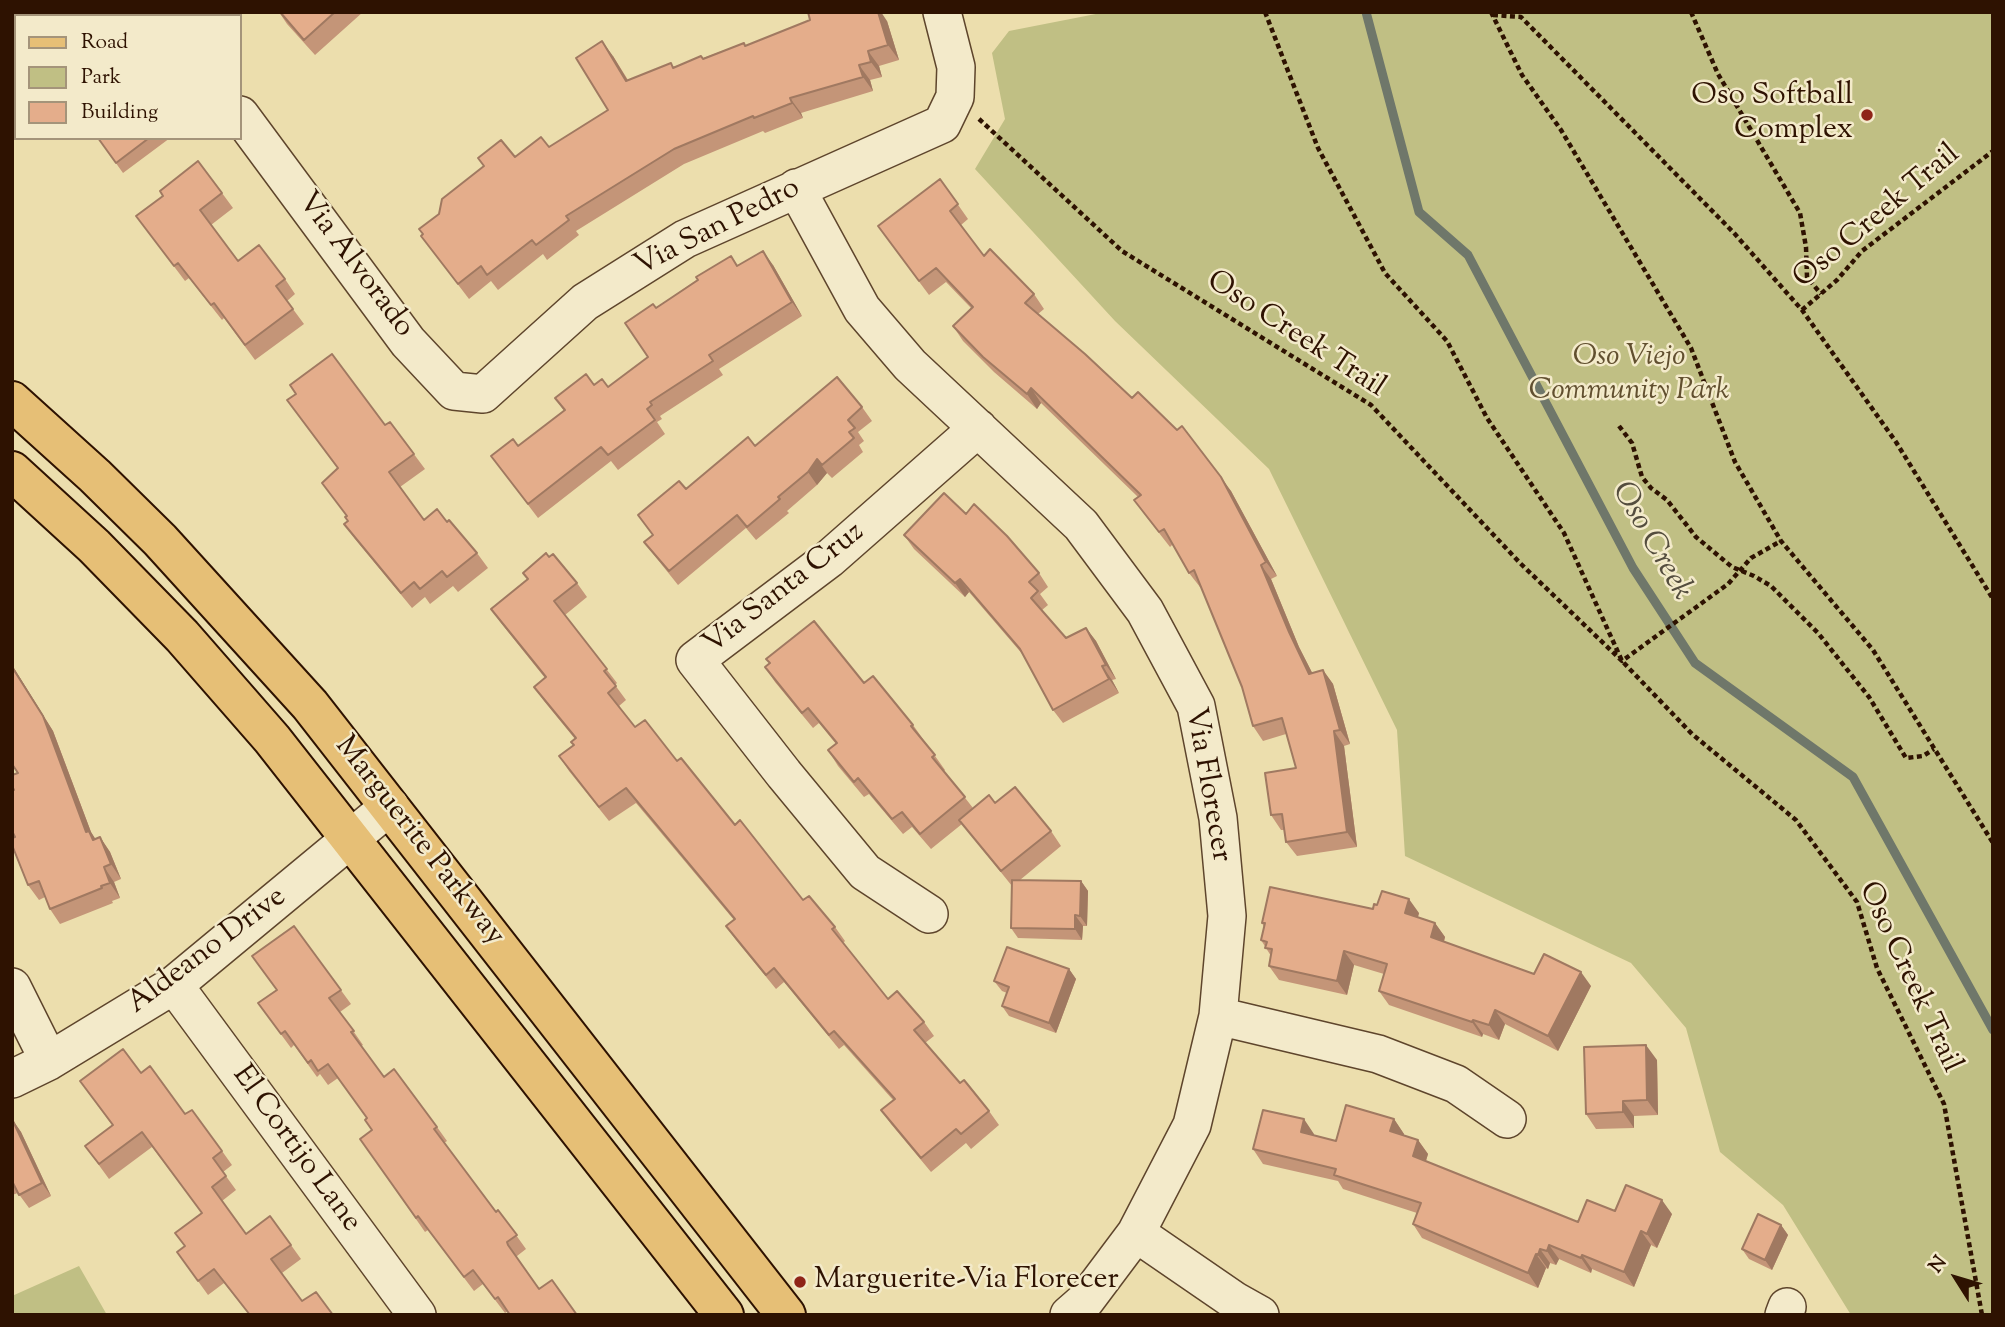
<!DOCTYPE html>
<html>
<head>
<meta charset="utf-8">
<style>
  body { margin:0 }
  #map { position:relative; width:2005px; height:1327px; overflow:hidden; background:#ecdead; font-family:"Sorts Mill Goudy",serif }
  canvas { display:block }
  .frame { position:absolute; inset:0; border:14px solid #2e1201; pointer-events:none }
  .legend { position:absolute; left:14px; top:14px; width:228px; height:126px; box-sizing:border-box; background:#f3eaca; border:2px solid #a4947a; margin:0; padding:9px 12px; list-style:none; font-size:21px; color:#2e1201 }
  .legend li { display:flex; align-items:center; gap:14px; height:35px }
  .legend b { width:35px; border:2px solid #a4947a }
  .north { position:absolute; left:1921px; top:1243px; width:70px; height:70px; -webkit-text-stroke:5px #f3eaca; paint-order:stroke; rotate:307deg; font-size:19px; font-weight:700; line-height:28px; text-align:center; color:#2e1201 }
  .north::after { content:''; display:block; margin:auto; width:24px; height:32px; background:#2e1201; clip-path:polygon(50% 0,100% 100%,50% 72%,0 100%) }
</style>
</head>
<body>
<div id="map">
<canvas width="2005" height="1327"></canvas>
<div class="frame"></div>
<ul class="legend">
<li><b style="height:9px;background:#e6bf76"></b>Road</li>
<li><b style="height:19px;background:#c0bf84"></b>Park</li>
<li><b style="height:19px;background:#e4ad8b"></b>Building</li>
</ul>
<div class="north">N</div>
</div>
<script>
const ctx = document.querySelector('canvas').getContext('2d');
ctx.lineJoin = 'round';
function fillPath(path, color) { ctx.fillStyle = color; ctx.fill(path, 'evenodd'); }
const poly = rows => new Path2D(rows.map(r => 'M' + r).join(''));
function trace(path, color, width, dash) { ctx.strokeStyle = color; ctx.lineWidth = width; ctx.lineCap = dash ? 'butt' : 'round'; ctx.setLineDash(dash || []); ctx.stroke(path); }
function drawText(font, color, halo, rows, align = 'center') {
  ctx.font = font + ' "Sorts Mill Goudy",serif'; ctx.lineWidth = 5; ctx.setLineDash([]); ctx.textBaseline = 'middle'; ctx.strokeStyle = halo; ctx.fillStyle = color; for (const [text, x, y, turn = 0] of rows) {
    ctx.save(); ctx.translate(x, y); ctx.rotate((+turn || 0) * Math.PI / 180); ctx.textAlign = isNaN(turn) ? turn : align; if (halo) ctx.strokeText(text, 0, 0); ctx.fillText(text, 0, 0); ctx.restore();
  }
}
const green = poly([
  [1106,12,1993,12,1993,1315,1851,1315,1783,1205,1720,1152,1686,1028,1631,963,1405,856,1397,730,1269,469,1115,321,975,169,1005,119,992,53,1009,31],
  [79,1266,107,1315,12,1315,12,1296]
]);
const stream = poly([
  [1366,12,1419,212,1468,255,1633,568,1695,663,1853,777,1993,1030]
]);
const path = poly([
  [1265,12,1318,148,1385,273,1447,341,1487,418,1564,533,1622,661,1692,734,1796,820,1857,902,1877,968,1944,1104,1982,1315],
  [1491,12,1522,75,1561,130,1691,348,1735,462,1781,541,1873,650,1993,843],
  [1691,12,1718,74,1800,213,1806,247,1807,277,1821,294],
  [1493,15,1521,17,1734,233,1802,310,1896,442,1993,599],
  [979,119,1122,251,1371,405,1521,564,1622,661,1728,584,1751,558,1781,541],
  [1802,310,1837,280,1862,251,1993,151],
  [1619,426,1632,443,1642,477,1651,488,1667,500,1696,537,1732,567,1754,576,1771,586,1818,633,1869,697,1906,758,1923,756,1934,749]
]);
const minor = poly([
  [186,16,190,12],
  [240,115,408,342,454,391,483,394,585,302,685,239,942,124,955,97,956,67,942,12],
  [796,188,862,309,910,365,1081,525,1145,611,1196,706,1218,818,1227,916,1218,1016,1192,1125,1136,1233,1085,1301,1069,1315],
  [929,914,865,872,784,774,695,660,829,559,978,428],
  [174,985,417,1315],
  [12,987,49,1061],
  [1218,1016,1378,1054,1456,1084,1507,1119],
  [12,1079,49,1061,174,985,390,806],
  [1136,1233,1235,1301,1260,1315],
  [1784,1315,1787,1307]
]);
const major = poly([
  [12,401,95,476,160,540,310,705,786,1315],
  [12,471,94,546,182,636,272,739,724,1315]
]);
const wall = poly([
  [279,12,363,12,315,55,287,24],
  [887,21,899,60,879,66,882,77,870,80,873,91,801,113,803,118,765,133,763,131,684,164,576,231,579,235,547,260,543,254,498,290,491,281,469,299,421,236,515,157,549,147,608,110,613,56,628,80,703,58,744,43,746,46],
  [98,138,170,138,123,173],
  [940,179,968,219,961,225,984,256,1034,294,1044,309,1038,314,1132,398,1231,491,1277,576,1271,579,1299,647,1312,673,1323,670,1333,684,1350,744,1344,746,1357,847,1297,856,1286,842,1285,830,1281,830,1271,815,1296,768,1286,734,1263,741,1253,726,1242,687,1201,587,1200,587,1189,573,1173,544,1170,547,1145,515,1134,500,1138,497,1041,403,1037,409,994,372,963,341,953,326,971,308,946,282,929,295,888,240],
  [222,193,233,208,211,225,238,261,285,279,295,294,287,301,304,324,255,360,224,318,222,320,189,278,185,281,136,216],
  [731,256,738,266,773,265,802,316,719,369,723,375,660,416,662,419,657,422,665,434,618,470,611,461,538,518,491,456,518,446,564,411,555,398,594,385,608,387,648,357,656,308],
  [287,400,385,425,390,422,425,469,400,487,424,520,447,522,477,553,488,568,458,592,453,586,430,604,425,597,412,608,355,539,344,524,348,521,338,469],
  [862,407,872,421,858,432,864,441,859,445,863,452,832,478,827,473,817,485,787,511,789,513,756,540,746,528,678,585,654,555,644,542,653,535,686,489,755,446],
  [966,514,1039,573,1048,587,1040,594,1048,605,1042,610,1066,638,1086,628,1096,641,1116,679,1112,680,1119,693,1063,723,1053,710,1024,656,969,592,965,597,914,549,904,535],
  [549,557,577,583,587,597,565,615,617,683,615,685,626,700,619,706,635,727,677,761,803,900,835,927,845,941,843,943,888,999,924,1022,934,1036,925,1043,960,1083,989,1111,999,1125,971,1149,966,1143,931,1172,891,1124,881,1110,893,1100,844,1045,839,1049,784,982,776,989,736,940,726,926,734,920,636,803,609,821,569,771,559,756,573,745,575,739,544,701,534,687,545,678,501,623,491,609,527,579],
  [12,665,53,731,91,832,95,839,100,837,110,852,121,879,114,882,120,898,112,901,113,903,60,924,50,909,45,897,39,900,28,885,15,837,14,790,18,773,12,764],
  [765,667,864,683,913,725,945,770,944,771,973,808,995,803,1051,831,1061,846,1020,880,1081,881,1088,891,1087,926,1083,926,1082,940,1018,938,1011,928,1012,886,962,824,931,849,912,827,903,834,869,794,864,797,838,766,828,750,836,744,819,723,813,728,775,682],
  [1373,909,1419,913,1418,917,1435,923,1445,937,1444,942,1534,974,1591,986,1558,1051,1505,1024,1499,1040,1483,1034,1482,1037,1389,1005,1379,991,1384,974,1354,965,1347,995,1279,980,1269,966,1271,956,1261,940,1264,927,1262,923],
  [294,926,351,1004,340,1012,363,1045,361,1046,384,1077,437,1127,447,1141,444,1143,496,1212,498,1210,526,1249,517,1256,508,1311,505,1313,483,1284,474,1291,428,1230,425,1232,360,1139,372,1130,367,1118,338,1078,328,1085,320,1074,317,1077,294,1045,291,1048,258,1003,276,990],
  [1069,969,1076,979,1056,1033,1009,1016,1002,1006,1007,993,1002,991,994,981],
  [1657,1060,1658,1115,1634,1116,1634,1128,1596,1129,1586,1114],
  [141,1073,222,1151,232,1165,223,1172,236,1190,222,1201,246,1234,270,1216,301,1259,282,1273,302,1301,333,1315,240,1303,224,1283,208,1295,177,1252,184,1247,202,1213,152,1147,109,1179,85,1146,112,1125,80,1081],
  [12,1119,21,1132,51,1196,29,1208,18,1193,12,1195],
  [1394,1119,1404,1134,1403,1135,1418,1140,1428,1154,1426,1161,1578,1222,1615,1211,1672,1214,1657,1248,1651,1245,1634,1287,1592,1269,1591,1273,1559,1259,1556,1265,1550,1263,1548,1269,1546,1268,1538,1288,1422,1238,1413,1224,1417,1213,1343,1189,1338,1181,1263,1164,1253,1149,1314,1134,1314,1135,1336,1141],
  [1781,1225,1788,1235,1772,1270,1749,1259,1742,1249]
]);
const shadedWall = poly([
  [878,12,881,12,887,21,899,60,888,45],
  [602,41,613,56,637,96,626,81],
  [868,51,879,66,882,77,871,62],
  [859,65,870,80,873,91,863,77],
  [790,98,801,113,803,118,792,103],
  [763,251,773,265,802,316,792,302],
  [1031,388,1041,403,1037,409,1027,394],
  [817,459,827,473,817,485,808,472],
  [1221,477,1231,491,1277,576,1266,562],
  [1261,565,1271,579,1299,647,1320,688,1309,674,1289,632],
  [960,579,969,592,965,597,955,583],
  [1086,628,1096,641,1116,679,1106,665],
  [12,665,53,731,91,832,100,846,86,832],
  [1102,666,1112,680,1119,693,1109,679],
  [1323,670,1333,684,1350,744,1340,730],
  [1334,731,1344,746,1357,847,1347,832],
  [100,837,110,852,121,879,111,864],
  [104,867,114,882,120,898,110,883],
  [1081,881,1088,891,1087,926,1080,916],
  [1409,899,1419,913,1415,927,1405,913],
  [1075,915,1083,926,1082,940,1075,929],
  [1435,923,1445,937,1441,951,1431,937],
  [1344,951,1354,965,1347,995,1337,981],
  [1069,969,1076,979,1056,1033,1049,1023],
  [1581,972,1591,986,1558,1051,1548,1036],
  [1495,1010,1505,1024,1499,1040,1489,1025],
  [1473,1020,1483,1034,1482,1037,1472,1022],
  [1646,1045,1657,1060,1658,1115,1647,1100],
  [1623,1101,1634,1116,1634,1128,1623,1112],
  [12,1119,21,1132,51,1196,42,1183],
  [1304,1119,1314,1134,1311,1146,1301,1132],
  [1394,1119,1404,1134,1400,1145,1390,1131],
  [1418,1140,1428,1154,1423,1170,1413,1156],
  [1662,1200,1672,1214,1657,1248,1647,1234],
  [1781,1225,1788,1235,1772,1270,1765,1260],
  [1641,1231,1651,1245,1634,1287,1624,1272],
  [1549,1245,1559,1259,1556,1265,1547,1251],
  [1540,1249,1550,1263,1548,1269,1538,1255],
  [1536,1254,1546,1268,1538,1288,1528,1273],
  [1582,1255,1592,1269,1591,1273,1581,1258]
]);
const building = poly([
  [12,12,89,12,92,16,16,16,16,26,12,22,12,12],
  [280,12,335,12,304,40,280,12],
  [808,12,878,12,888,45,868,51,871,62,859,65,863,77,790,98,792,103,754,118,753,116,674,149,566,216,569,220,536,245,532,240,487,275,481,266,458,284,421,236,423,234,419,229,439,214,442,199,484,166,478,158,501,140,515,157,541,137,549,147,608,110,576,58,602,41,626,81,671,63,673,68,701,56,703,59,744,43,745,46,810,20,808,12],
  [98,138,149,138,116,163,98,138],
  [198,161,222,193,200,210,238,261,259,245,285,279,276,286,293,309,245,345,214,303,211,305,178,263,174,266,136,216,163,196,160,191,198,161],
  [940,179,958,204,950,211,984,256,990,249,1034,294,1025,303,1085,354,1132,398,1138,392,1177,430,1182,426,1221,477,1266,562,1261,565,1289,632,1309,674,1323,670,1340,730,1334,731,1347,832,1286,842,1282,814,1271,815,1265,773,1296,768,1282,718,1253,726,1242,687,1194,570,1189,573,1164,529,1159,532,1134,500,1141,495,1031,388,1027,394,983,357,953,326,973,307,936,268,919,281,878,226,940,179],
  [763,251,792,302,709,355,713,361,650,402,652,405,647,409,655,420,608,455,601,447,528,504,491,456,513,439,518,446,565,410,555,398,586,374,594,385,602,379,608,387,648,357,625,323,653,304,656,308,698,280,696,277,731,256,737,266,763,251],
  [332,354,385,425,390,422,414,454,389,472,424,520,437,509,447,522,449,520,477,553,447,577,442,571,420,589,414,582,401,593,344,524,348,521,345,517,347,516,322,483,338,468,287,400,296,394,290,385,332,354],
  [837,377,862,407,848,420,855,428,849,432,854,438,822,465,817,459,808,472,778,497,780,499,747,527,737,515,669,571,644,542,653,535,638,515,679,481,686,489,748,437,755,446,837,377],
  [944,493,966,514,974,504,1007,536,1039,573,1029,582,1038,591,1031,598,1066,638,1086,628,1106,665,1102,666,1109,679,1053,710,1020,649,960,579,955,583,904,535,944,493],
  [546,553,549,557,553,554,577,583,554,601,607,669,604,671,616,686,608,693,635,727,645,720,677,761,681,758,735,825,740,820,803,900,809,896,835,927,832,929,888,999,897,991,924,1022,914,1030,960,1083,964,1080,989,1111,961,1134,956,1129,921,1158,881,1110,895,1099,834,1031,829,1035,774,968,766,975,726,926,735,919,626,788,599,807,559,756,574,745,571,742,576,738,534,687,546,677,491,609,528,579,523,573,546,553],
  [814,621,864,683,873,676,913,725,911,726,935,755,932,757,965,797,920,834,902,812,892,819,858,778,854,782,828,750,837,743,808,708,802,713,765,667,770,663,766,659,814,621],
  [12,667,43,716,86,832,89,831,93,840,100,837,111,864,104,867,110,883,101,886,102,888,50,909,39,881,28,885,12,845,12,838,15,837,12,831,12,790,14,790,12,786,12,775,18,773,12,764,12,667],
  [1015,787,1051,831,1001,871,959,820,989,795,995,803,1015,787],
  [1012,880,1081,881,1080,916,1075,915,1075,929,1011,928,1012,880],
  [1270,887,1373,909,1374,904,1377,905,1382,891,1409,899,1405,913,1435,923,1431,937,1534,974,1544,954,1581,972,1548,1036,1495,1010,1489,1025,1473,1020,1472,1022,1379,991,1387,964,1344,951,1337,981,1269,966,1272,949,1265,948,1267,942,1261,940,1265,923,1262,923,1270,887],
  [294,926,341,990,329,998,354,1031,351,1032,384,1077,394,1069,437,1127,434,1129,496,1212,498,1210,517,1235,507,1242,508,1245,539,1289,552,1280,577,1315,510,1315,498,1297,495,1299,473,1270,464,1277,418,1216,416,1218,360,1139,372,1130,365,1120,367,1118,328,1064,318,1071,311,1060,308,1063,285,1031,281,1034,258,1003,277,990,252,956,294,926],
  [1007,947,1069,969,1049,1023,1002,1006,1009,987,994,981,1007,947],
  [1646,1045,1647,1100,1623,1101,1623,1112,1586,1114,1584,1047,1646,1045],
  [123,1049,141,1073,150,1066,185,1114,192,1110,222,1151,213,1158,226,1176,212,1187,246,1234,270,1216,291,1245,271,1259,302,1301,316,1292,333,1315,250,1315,214,1269,198,1281,177,1252,185,1246,175,1233,202,1213,142,1132,99,1164,85,1146,113,1125,80,1081,123,1049],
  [1346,1105,1394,1119,1390,1131,1418,1140,1413,1156,1578,1222,1587,1200,1615,1211,1626,1185,1662,1200,1647,1234,1641,1231,1624,1272,1582,1255,1581,1258,1549,1245,1547,1251,1540,1249,1538,1255,1536,1254,1528,1273,1413,1224,1421,1203,1334,1175,1336,1169,1253,1149,1263,1110,1304,1119,1301,1132,1336,1141,1346,1105],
  [12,1119,42,1183,19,1195,12,1181,12,1119],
  [1758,1214,1781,1225,1765,1260,1742,1249,1758,1214]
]);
const markers = [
  [1867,115,7,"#8f2418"],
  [800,1282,7,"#8f2418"]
];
const poiNames = [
  ["Oso Softball",1853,98],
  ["Complex",1853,132],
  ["Marguerite-Via Florecer",814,1282,"left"]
];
const streetNames = [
  ["Oso Creek Trail",1878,218,-40],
  ["Via San Pedro",718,229,-27],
  ["Via Alvorado",354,266,53],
  ["Oso Creek Trail",1295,336,33],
  ["Via Santa Cruz",785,590,-38],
  ["Via Florecer",1206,785,80],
  ["Marguerite Parkway",418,842,52],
  ["Aldeano Drive",208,952,-37],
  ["Oso Creek Trail",1908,978,65],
  ["El Cortijo Lane",295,1150,54]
];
const parkNames = [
  ["Oso Viejo",1629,359],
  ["Community Park",1629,393]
];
const waterNames = [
  ["Oso Creek",1650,542,60]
];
fillPath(green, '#c0bf84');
trace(stream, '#6f776a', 9);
trace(minor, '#5e452c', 40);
trace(major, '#2e1201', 42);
trace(path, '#2e1201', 4.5, [5, 3.5]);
trace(minor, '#f3eaca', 37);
trace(major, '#e6bf76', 38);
fillPath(wall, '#c49578');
fillPath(shadedWall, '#a07961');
fillPath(building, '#e4ad8b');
trace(building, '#a07961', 2);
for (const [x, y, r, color] of markers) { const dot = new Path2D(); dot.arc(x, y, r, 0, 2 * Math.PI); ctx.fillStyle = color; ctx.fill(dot); trace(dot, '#f3eaca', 2.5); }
drawText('30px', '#2e1201', '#f3eaca', poiNames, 'right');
drawText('30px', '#2e1201', '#f3eaca', streetNames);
drawText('italic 30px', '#614f2f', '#f3eaca', parkNames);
drawText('italic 32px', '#544d3e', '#f3eaca', waterNames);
</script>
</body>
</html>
